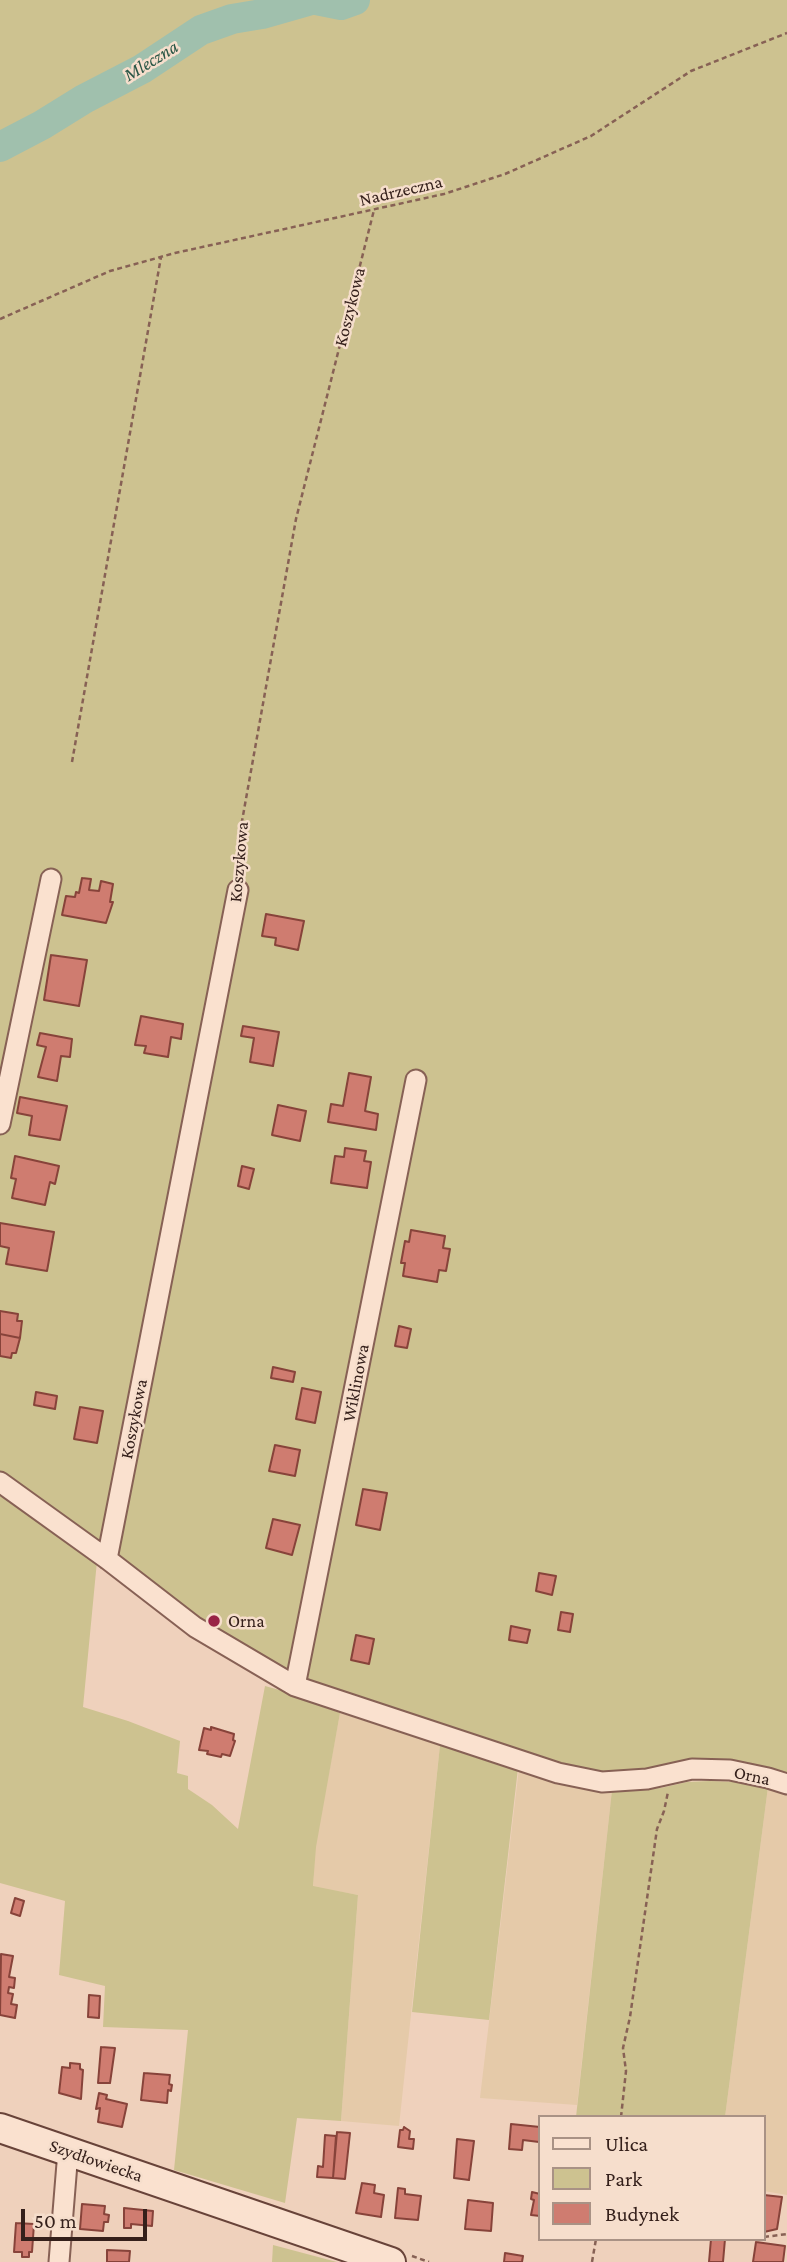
<!DOCTYPE html>
<html>
<head>
<meta charset="utf-8">
<style>
  body { margin:0 }
  #map { position:relative; width:787px; height:2262px; overflow:hidden; background:#efd1bc; font-family:"Crimson Pro",serif }
  canvas { display:block }
  .legend { position:absolute; left:538px; top:2115px; width:228px; height:126px; box-sizing:border-box; background:#f6decc; border:2px solid #a99285; margin:0; padding:9px 12px; list-style:none; font-size:21px; color:#35201b }
  .legend li { display:flex; align-items:center; gap:14px; height:35px }
  .legend b { width:35px; border:2px solid #a99285 }
  .scale { position:absolute; left:21px; top:2209px; width:126px; height:32px; box-sizing:border-box; border:4px solid #35201b; border-top:0; padding-left:9px; font-size:21px; line-height:24px; white-space:nowrap; color:#35201b; -webkit-text-stroke:5px #f6decc; paint-order:stroke }
</style>
</head>
<body>
<div id="map">
<canvas width="787" height="2262"></canvas>
<ul class="legend">
<li><b style="height:9px;background:#fae1cf"></b>Ulica</li>
<li><b style="height:19px;background:#cdc290"></b>Park</li>
<li><b style="height:19px;background:#cf7c70"></b>Budynek</li>
</ul>
<div class="scale">50 m</div>
</div>
<script>
const ctx = document.querySelector('canvas').getContext('2d');
ctx.lineJoin = 'round';
function fillPath(path, color) { ctx.fillStyle = color; ctx.fill(path, 'evenodd'); }
const poly = rows => new Path2D(rows.map(r => 'M' + r).join(''));
function trace(path, color, width, dash) { ctx.strokeStyle = color; ctx.lineWidth = width; ctx.lineCap = dash ? 'butt' : 'round'; ctx.setLineDash(dash || []); ctx.stroke(path); }
function drawText(font, color, halo, rows, align = 'center') {
  ctx.font = font + ' "Crimson Pro",serif'; ctx.lineWidth = 5; ctx.setLineDash([]); ctx.textBaseline = 'middle'; ctx.strokeStyle = halo; ctx.fillStyle = color; for (const [text, x, y, turn = 0] of rows) {
    ctx.save(); ctx.translate(x, y); ctx.rotate((+turn || 0) * Math.PI / 180); ctx.textAlign = isNaN(turn) ? turn : align; if (halo) ctx.strokeText(text, 0, 0); ctx.fillText(text, 0, 0); ctx.restore();
  }
}
const farmland = poly([
  [340,1713,440,1745,399,2126,341,2121,358,1895,313,1887,315,1847],
  [519,1768,612,1790,577,2105,480,2098],
  [768,1787,787,1793,787,2195,764,2191,764,2117,725,2117]
]);
const green = poly([
  [0,0,787,0,787,1777,664,1769,596,1775,321,1688,202,1624,0,1474],
  [0,1492,97,1561,83,1707,128,1721,180,1741,177,1773,188,1776,188,1789,212,1805,238,1829,265,1686,294,1694,340,1713,316,1847,313,1886,358,1895,341,2121,297,2118,285,2203,174,2170,188,2030,103,2027,105,1986,59,1975,65,1901,0,1883],
  [440,1745,518,1768,489,2020,412,2012],
  [709,1781,739,1782,768,1787,725,2117,576,2117,612,1790,661,1788,687,1782],
  [273,2245,337,2262,272,2262]
]);
const river = poly([
  [316,0,341,5,355,0],
  [0,147,42,125,84,99,142,69,201,30,232,19,262,14,311,0]
]);
const building = poly([
  [82,878,91,879,89,890,99,891,101,881,113,884,110,902,113,902,106,923,62,915,66,896,75,897,76,892,79,893,82,878],
  [266,914,304,921,298,950,275,945,276,938,262,936,266,914],
  [51,955,87,960,79,1006,44,1000,51,955],
  [141,1016,183,1024,181,1039,171,1037,168,1057,144,1053,146,1046,135,1045,141,1016],
  [243,1026,279,1032,273,1066,250,1062,254,1038,241,1036,243,1026],
  [40,1033,72,1039,70,1057,61,1056,57,1081,38,1077,46,1047,37,1045,40,1033],
  [349,1073,371,1077,365,1111,378,1114,376,1130,328,1122,331,1104,343,1106,349,1073],
  [20,1097,67,1106,60,1140,29,1135,32,1116,17,1113,20,1097],
  [278,1105,306,1111,300,1141,272,1135,278,1105],
  [345,1148,366,1151,364,1161,371,1162,367,1188,331,1183,335,1156,344,1157,345,1148],
  [15,1156,59,1166,55,1184,50,1182,45,1205,12,1198,16,1179,11,1178,15,1156],
  [242,1166,254,1169,249,1189,238,1186,242,1166],
  [0,1223,54,1232,47,1271,6,1264,9,1248,0,1246,0,1223],
  [411,1230,445,1236,443,1248,450,1249,446,1271,439,1270,437,1282,403,1276,405,1263,401,1263,405,1241,409,1242,411,1230],
  [0,1311,18,1314,17,1321,22,1321,20,1338,0,1334,0,1311],
  [399,1326,411,1329,407,1348,395,1346,399,1326],
  [0,1334,20,1338,16,1353,12,1353,11,1358,0,1356,0,1334],
  [273,1367,295,1372,293,1382,271,1378,273,1367],
  [302,1388,321,1392,315,1423,296,1419,302,1388],
  [36,1392,57,1396,55,1409,34,1405,36,1392],
  [80,1407,103,1411,97,1443,74,1439,80,1407],
  [275,1445,300,1450,295,1476,269,1471,275,1445],
  [363,1489,387,1493,380,1530,356,1525,363,1489],
  [273,1519,300,1525,292,1555,266,1548,273,1519],
  [539,1573,556,1576,552,1595,536,1591,539,1573],
  [561,1612,573,1614,570,1632,558,1630,561,1612],
  [511,1626,530,1630,527,1643,509,1640,511,1626],
  [356,1635,374,1639,369,1664,351,1660,356,1635],
  [211,1727,234,1734,233,1740,235,1741,230,1756,222,1754,221,1757,207,1754,208,1751,199,1750,204,1728,211,1730,211,1727],
  [15,1898,24,1901,20,1916,11,1913,15,1898],
  [1,1954,13,1956,9,1977,15,1978,14,1988,9,1987,8,1993,13,1994,11,2004,17,2005,15,2018,0,2015,1,1954],
  [89,1995,100,1996,99,2018,88,2017,89,1995],
  [101,2047,115,2048,110,2083,98,2083,101,2047],
  [70,2063,80,2064,80,2069,83,2070,81,2099,59,2093,62,2067,70,2068,70,2063],
  [144,2073,170,2075,169,2084,172,2085,171,2091,168,2090,167,2103,141,2100,144,2073],
  [99,2093,107,2095,106,2099,127,2104,122,2127,98,2122,100,2108,96,2109,99,2093],
  [511,2124,540,2127,539,2142,523,2140,522,2150,509,2149,511,2124],
  [404,2127,410,2131,409,2139,414,2139,413,2149,398,2147,400,2130,403,2130,404,2127],
  [337,2132,350,2133,345,2179,333,2178,337,2132],
  [325,2135,336,2136,333,2178,317,2177,318,2166,323,2167,325,2135],
  [457,2139,474,2141,469,2180,454,2178,457,2139],
  [362,2183,375,2185,374,2193,384,2195,381,2217,356,2213,362,2183],
  [398,2188,405,2189,405,2194,421,2196,418,2220,395,2218,398,2188],
  [532,2192,540,2194,540,2216,531,2215,534,2200,531,2199,532,2192],
  [764,2195,782,2197,777,2229,764,2232,764,2195],
  [468,2200,493,2203,491,2231,465,2229,468,2200],
  [82,2204,105,2206,104,2214,109,2215,108,2222,104,2222,103,2231,80,2229,82,2204],
  [124,2208,153,2211,152,2226,131,2224,131,2228,124,2228,124,2208],
  [16,2223,34,2224,32,2252,29,2252,29,2257,22,2257,22,2252,14,2252,16,2223],
  [711,2239,725,2239,723,2262,709,2262,711,2239],
  [756,2242,785,2246,783,2262,753,2262,756,2242],
  [107,2250,130,2251,129,2262,107,2262,107,2250],
  [505,2253,523,2256,522,2262,504,2262,505,2253]
]);
const path = poly([
  [0,319,110,271,175,253,444,194,505,174,591,136,691,71,787,33],
  [72,762,161,257],
  [238,874,239,838,296,519,374,210],
  [621,2117,626,2071,623,2048,630,2017,657,1829,664,1811,668,1792],
  [764,2237,787,2234],
  [412,2256,429,2262],
  [592,2262,596,2239]
]);
const street = poly([
  [0,1124,51,879],
  [0,1482,107,1559,195,1627,295,1686,558,1773,602,1782,647,1779,692,1769,730,1770,768,1778,787,1784],
  [107,1559,238,890],
  [295,1686,416,1080],
  [59,2262,68,2151]
]);
const secondary = poly([
  [0,2128,391,2262]
]);
const markers = [
  [214,1621,7,"#982346"]
];
const streetNames = [
  ["Nadrzeczna",401,191,-13],
  ["Koszykowa",350,307,-76],
  ["Koszykowa",239,862,-85],
  ["Wiklinowa",356,1383,-79],
  ["Koszykowa",134,1419,-79],
  ["Orna",752,1776,12],
  ["Szydłowiecka",96,2161,19]
];
const poiNames = [
  ["Orna",228,1621]
];
const waterNames = [
  ["Mleczna",151,61,-32]
];
fillPath(farmland, '#e5caa9');
fillPath(green, '#cdc290');
trace(river, '#a0c0ad', 30);
fillPath(building, '#cf7c70');
trace(building, '#87433a', 2);
trace(street, '#876155', 23);
trace(secondary, '#684339', 32);
trace(path, '#876155', 2.5, [5, 3.5]);
trace(street, '#fae1cf', 19);
trace(secondary, '#fae1cf', 28);
for (const [x, y, r, color] of markers) { const dot = new Path2D(); dot.arc(x, y, r, 0, 2 * Math.PI); ctx.fillStyle = color; ctx.fill(dot); trace(dot, '#f6decc', 2.5); }
drawText('18px', '#35201b', '#f6decc', streetNames);
drawText('18px', '#35201b', '#f6decc', poiNames, 'left');
drawText('italic 19px', '#295646', '#f6decc', waterNames);
</script>
</body>
</html>
